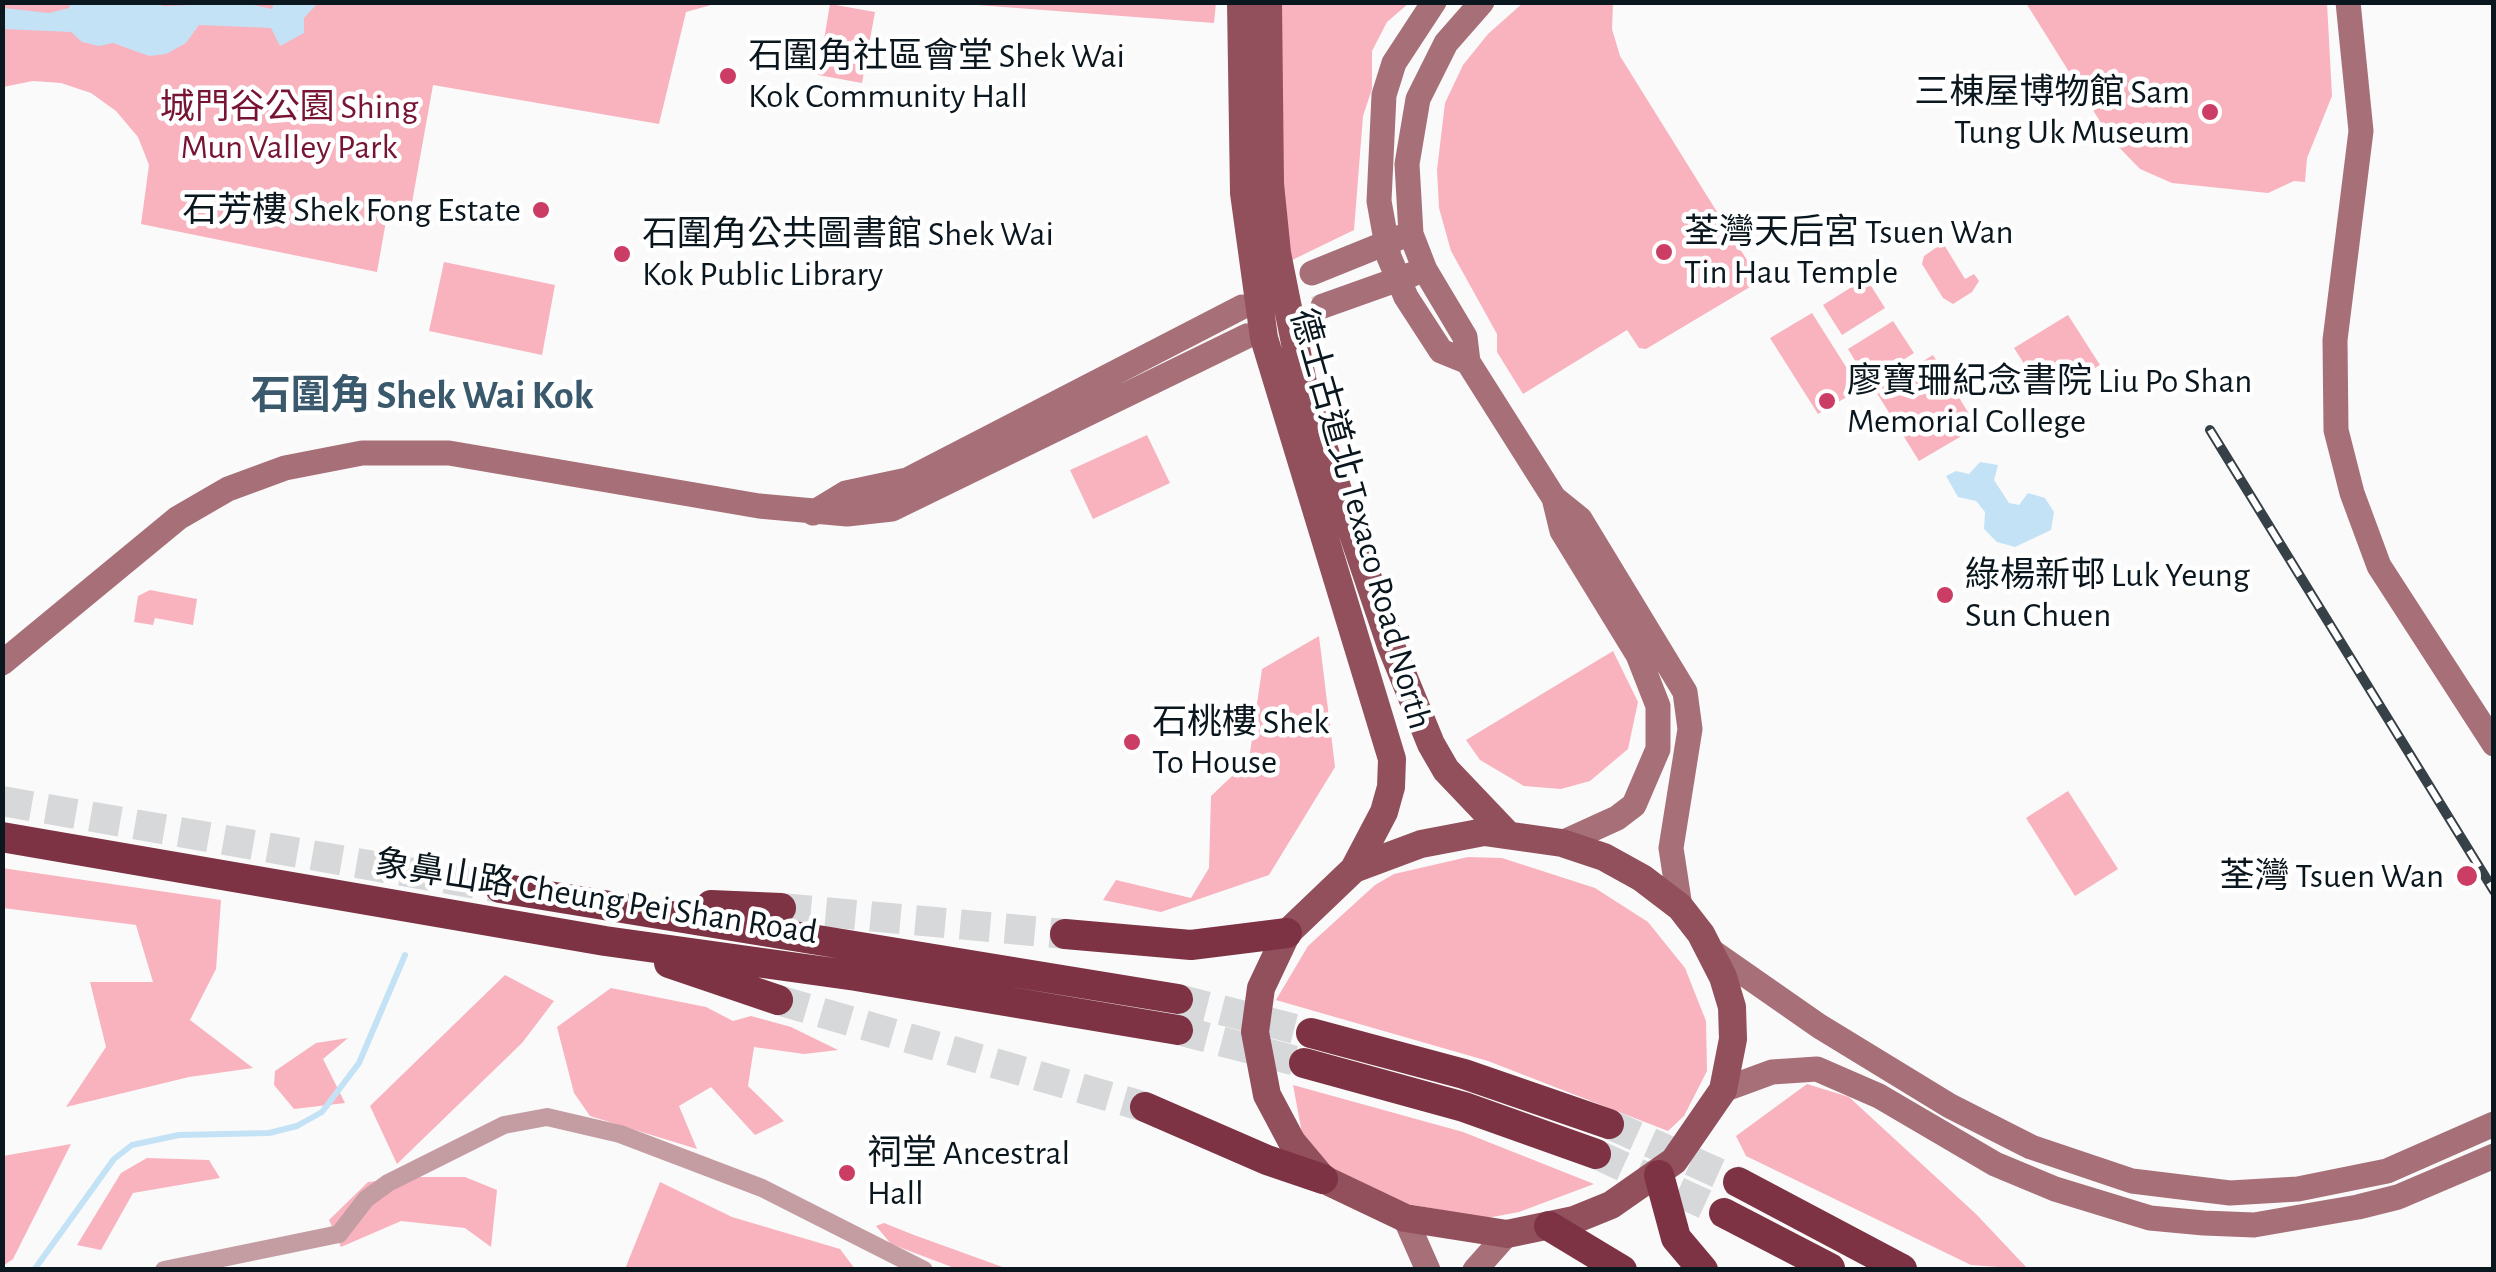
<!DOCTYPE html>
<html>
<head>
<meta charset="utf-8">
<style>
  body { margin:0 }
  #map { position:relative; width:2496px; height:1272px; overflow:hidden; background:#fafafa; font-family:"Alegreya Sans",sans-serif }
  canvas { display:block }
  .frame { position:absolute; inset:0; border:5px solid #0b171f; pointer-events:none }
</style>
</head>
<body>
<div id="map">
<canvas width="2496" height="1272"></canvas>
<div class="frame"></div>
</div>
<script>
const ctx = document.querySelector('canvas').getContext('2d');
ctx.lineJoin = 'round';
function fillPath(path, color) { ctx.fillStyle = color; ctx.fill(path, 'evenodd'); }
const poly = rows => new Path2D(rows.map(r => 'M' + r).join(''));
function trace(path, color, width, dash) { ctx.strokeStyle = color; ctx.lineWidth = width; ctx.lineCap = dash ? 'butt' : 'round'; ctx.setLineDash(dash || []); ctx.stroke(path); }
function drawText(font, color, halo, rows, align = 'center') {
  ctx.font = font + ' "Alegreya Sans","Noto Sans TC",sans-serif'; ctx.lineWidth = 9; ctx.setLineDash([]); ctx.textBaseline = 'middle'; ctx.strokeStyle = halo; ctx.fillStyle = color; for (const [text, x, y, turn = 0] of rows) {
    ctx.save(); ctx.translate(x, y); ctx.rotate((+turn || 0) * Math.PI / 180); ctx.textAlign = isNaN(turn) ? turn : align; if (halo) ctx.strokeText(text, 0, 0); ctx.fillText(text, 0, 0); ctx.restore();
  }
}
const green = poly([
  [1524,2,1613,3,1612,29,1620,56,1760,281,1646,349,1639,348,1627,330,1523,394,1497,352,1497,334,1451,251,1439,208,1437,170,1445,103,1463,65,1488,34],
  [2,3,718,3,686,12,659,124,433,85,411,208,389,204,377,272,141,224,149,165,138,137,116,111,91,93,61,83,33,81,3,87],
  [951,3,1216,2,1216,3,1214,23],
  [1279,3,1409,3,1387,22,1372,51,1372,89,1363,116,1354,230,1288,262,1280,227],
  [2026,3,2327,3,2332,96,2307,158,2305,182,2294,181,2268,193,2172,183,2140,169,2111,139],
  [830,4,875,12,862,83,818,75],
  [1943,243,1965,279,1974,274,1979,281,1972,292,1953,304,1943,298,1922,264,1924,256],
  [444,262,555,285,542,355,429,331],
  [1866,278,1885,308,1842,335,1823,305],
  [1812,313,1860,389,1818,414,1770,338],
  [2068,315,2100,365,2046,398,2014,348],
  [1893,321,1914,353,1868,382,1848,349],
  [1933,355,1977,427,1919,461,1875,390],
  [1147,435,1170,483,1093,519,1070,470],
  [150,590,197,599,193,625,155,618,153,625,134,622,138,596],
  [1319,636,1335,767,1269,875,1161,912,1103,900,1116,880,1191,898,1209,868,1211,796,1249,760,1262,669],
  [1613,651,1638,702,1628,749,1590,781,1561,789,1524,786,1480,760,1466,740],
  [2068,791,2118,869,2075,896,2026,818],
  [1468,857,1502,858,1595,888,1648,922,1685,968,1706,1021,1707,1071,1684,1116,1668,1131,1488,1061,1276,1000,1308,946,1375,885,1394,874],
  [2,868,221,900,216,969,190,1020,253,1068,189,1077,66,1107,106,1047,90,982,153,982,136,925,3,908],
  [505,975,554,1001,522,1043,397,1164,370,1106],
  [611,988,706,1007,733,1021,751,1016,791,1027,838,1050,804,1054,754,1047,748,1086,784,1121,755,1135,711,1087,679,1106,697,1149,590,1116,574,1093,557,1027],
  [348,1038,323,1059,345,1103,294,1109,274,1085,275,1071,316,1043],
  [1807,1084,1849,1097,1976,1214,2028,1269,1971,1265,1746,1156,1736,1136],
  [1293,1085,1463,1132,1594,1184,1519,1212,1487,1218,1401,1203,1352,1182,1321,1159,1302,1133],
  [71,1144,13,1259,3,1266,3,1156],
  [147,1158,209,1160,220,1178,133,1193,101,1250,77,1245,121,1173],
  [412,1177,465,1177,497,1190,491,1247,465,1228,401,1221,341,1247,329,1220,368,1182],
  [660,1182,732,1217,840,1249,855,1269,625,1269],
  [884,1223,914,1235,1008,1269,957,1269,891,1244,876,1226]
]);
const water = poly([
  [156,2,163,6,245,3,272,9,274,3,318,3,304,18,304,33,280,46,271,28,199,25,186,43,166,54,149,56,113,43,99,46,82,42,71,32,3,29,3,8,49,13,69,8,71,3],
  [1980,462,1998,465,1994,480,2009,503,2019,505,2028,493,2045,498,2054,512,2051,530,2015,547,1997,542,1984,529,1985,512,1976,501,1958,497,1946,476,1956,471,1969,474]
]);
const stream = poly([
  [34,1270,114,1159,132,1145,179,1135,269,1133,297,1126,322,1112,359,1063,405,955]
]);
const secondaryTunnel = poly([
  [1247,336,1323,306]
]);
const highwayTunnel = poly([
  [2,801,500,888],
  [781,908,1065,934],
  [1178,999,1311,1033],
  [778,1000,1145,1107],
  [1178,1030,1304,1063],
  [1609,1124,1738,1182],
  [1596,1154,1724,1213]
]);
const street = poly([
  [164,1270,339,1234,366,1199,388,1183,504,1125,547,1117,620,1134,762,1188,924,1270]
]);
const secondary = poly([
  [1434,2,1394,63,1384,95,1379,201,1389,257,1406,297,1441,351,1468,362],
  [1482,2,1446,43,1418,99,1407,164,1411,234,1425,270,1465,337,1468,362,1554,498,1562,531,1638,655,1658,706,1658,749,1634,805,1617,818,1562,843],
  [2348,2,2361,131,2335,340,2336,430,2352,493,2379,566,2494,744],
  [1312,273,1401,237],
  [1323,306,1413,274],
  [1554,498,1580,519,1685,692,1690,729,1671,848,1680,907],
  [813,513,846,493,907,480,1242,307],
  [2,663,178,518,228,489,285,468,362,453,449,453,759,506,847,514,892,509,1247,336],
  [1710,950,1819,1026,1950,1106,2031,1147,2132,1181,2230,1193,2298,1189,2387,1171,2494,1124],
  [1723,1090,1772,1072,1817,1069,1879,1096,1995,1164,2055,1189,2150,1218,2204,1223,2254,1225,2358,1207,2398,1197,2494,1156],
  [1405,1218,1428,1270],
  [1475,1270,1507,1234]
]);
const primary = poly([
  [1241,2,1244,193,1264,338,1392,759,1391,787,1384,812,1354,869],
  [1268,2,1270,184,1277,253,1305,393,1391,646,1431,744,1446,770,1506,833],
  [1484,832,1562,843,1604,857,1642,878,1680,907,1701,934,1723,977,1732,1007,1733,1039,1723,1090,1674,1161,1611,1205,1574,1220,1507,1234,1405,1218,1323,1179,1292,1142,1267,1095,1255,1032,1261,988,1287,933,1354,869,1421,844,1484,832]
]);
const highway = poly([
  [2,837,605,941,856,976,1178,1030],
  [500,888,1178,999],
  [711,905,781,908],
  [1065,934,1191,945,1287,933],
  [669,963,778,1000],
  [1311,1033,1464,1074,1609,1124],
  [1304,1063,1464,1107,1596,1154],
  [1145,1107,1267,1160,1323,1179],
  [1659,1175,1676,1238,1703,1270],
  [1738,1182,1902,1269],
  [1724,1213,1830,1268],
  [1549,1226,1622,1270]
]);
const rail = poly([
  [2210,430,2494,891]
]);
const markers = [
  [728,76,10,"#cb3d64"],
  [2210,112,10,"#cb3d64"],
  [541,210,10,"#cb3d64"],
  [1664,252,10,"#cb3d64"],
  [622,254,10,"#cb3d64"],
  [1827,401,10,"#cb3d64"],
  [1945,595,10,"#cb3d64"],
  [1132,742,10,"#cb3d64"],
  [2467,876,12,"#cb3d64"],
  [847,1173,10,"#cb3d64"]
];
const poiNames = [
  ["石圍角社區會堂 Shek Wai",748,56],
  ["Kok Community Hall",748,96],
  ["三棟屋博物館 Sam",2190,92,"right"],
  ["Tung Uk Museum",2190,132,"right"],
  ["石芳樓 Shek Fong Estate",521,210,"right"],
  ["荃灣天后宮 Tsuen Wan",1684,232],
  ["Tin Hau Temple",1684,272],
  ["石圍角公共圖書館 Shek Wai",642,234],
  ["Kok Public Library",642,274],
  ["廖寶珊紀念書院 Liu Po Shan",1847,381],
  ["Memorial College",1847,421],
  ["綠楊新邨 Luk Yeung",1965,575],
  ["Sun Chuen",1965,615],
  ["石桃樓 Shek",1152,722],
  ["To House",1152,762],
  ["荃灣 Tsuen Wan",2444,876,"right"],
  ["祠堂 Ancestral",867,1153],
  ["Hall",867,1193]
];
const parkNames = [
  ["城門谷公園 Shing",289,107],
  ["Mun Valley Park",289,147]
];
const streetNames = [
  ["德士古道北 Texaco Road North",1361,519,74],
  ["象鼻山路 Cheung Pei Shan Road",596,898,9]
];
const quarterNames = [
  ["石圍角 Shek Wai Kok",422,396]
];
fillPath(green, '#f8b3be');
fillPath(water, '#c4e2f5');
trace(stream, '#c4e2f5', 6);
trace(secondaryTunnel, '#d6d8d9', 25, [25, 12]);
trace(highwayTunnel, '#d6d8d9', 30, [30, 15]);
trace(street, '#c49da3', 18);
trace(secondary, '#a77079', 25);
trace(primary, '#91505c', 28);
trace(highway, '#7d3344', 30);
trace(rail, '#364047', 10);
trace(rail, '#fff', 6, [19]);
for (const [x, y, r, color] of markers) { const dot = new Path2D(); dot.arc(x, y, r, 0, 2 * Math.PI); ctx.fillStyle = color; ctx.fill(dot); trace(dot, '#fff', 4); }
drawText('35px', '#0b171f', '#fff', poiNames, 'left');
drawText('35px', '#771433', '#fff', parkNames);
drawText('35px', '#0b171f', '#fff', streetNames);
drawText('bold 40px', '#3a596c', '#fff', quarterNames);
</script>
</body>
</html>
